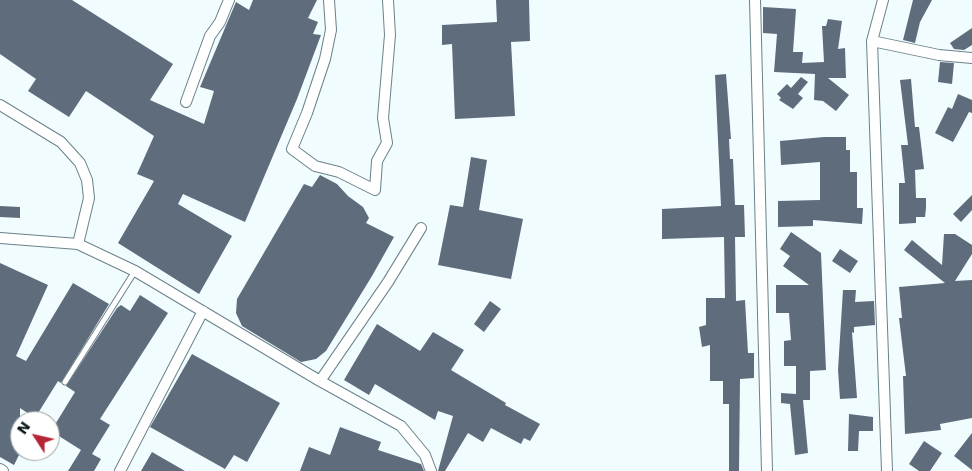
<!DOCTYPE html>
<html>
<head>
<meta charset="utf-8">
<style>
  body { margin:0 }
  #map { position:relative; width:972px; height:471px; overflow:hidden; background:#f1fcff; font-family:"DejaVu Sans",sans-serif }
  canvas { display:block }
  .north { position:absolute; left:10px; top:411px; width:50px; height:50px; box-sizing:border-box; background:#fff; border:1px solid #9ea2a3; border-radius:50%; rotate:305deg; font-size:14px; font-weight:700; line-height:20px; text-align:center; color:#0d1719 }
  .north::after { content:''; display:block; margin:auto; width:18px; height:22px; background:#b62435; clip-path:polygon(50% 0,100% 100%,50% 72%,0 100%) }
</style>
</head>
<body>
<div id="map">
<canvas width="972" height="471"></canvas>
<div class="north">N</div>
</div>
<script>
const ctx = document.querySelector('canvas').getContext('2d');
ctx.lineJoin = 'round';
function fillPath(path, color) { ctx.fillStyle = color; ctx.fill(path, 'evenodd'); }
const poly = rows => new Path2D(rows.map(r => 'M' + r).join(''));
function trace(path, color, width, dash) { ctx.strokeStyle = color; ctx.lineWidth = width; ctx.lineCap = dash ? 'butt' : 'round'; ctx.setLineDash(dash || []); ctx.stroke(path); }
const building = poly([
  [0,0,72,0,173,64,150,100,204,124,214,91,200,87,236,2,249,10,253,0,317,0,308,18,318,22,313,34,321,35,297,99,245,222,183,194,178,204,232,236,199,294,118,243,154,181,137,174,154,136,86,91,69,117,28,91,36,79,0,54],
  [496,0,529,0,530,41,511,42,515,116,455,119,452,44,442,45,442,25,497,22],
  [913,0,932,0,920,22,915,43,903,40],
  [763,7,796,9,793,52,803,52,802,63,824,62,822,26,826,26,828,19,842,21,838,49,845,48,846,78,828,78,849,95,836,111,823,101,814,100,815,74,774,72,777,34,763,33],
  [972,28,972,45,964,50,954,49,950,43],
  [940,62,954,63,952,84,938,82],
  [726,74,731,139,729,139,730,159,733,159,735,205,744,205,745,237,735,237,736,301,745,300,748,353,754,353,754,378,740,379,739,471,729,471,729,404,723,404,723,381,710,381,710,345,702,347,699,327,706,325,706,298,725,298,724,237,662,239,662,209,721,206,715,75],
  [801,77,808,82,798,94,803,98,793,109,779,100,781,98,777,94,787,84,791,88],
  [911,79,915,127,919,127,924,169,915,170,916,198,926,198,926,208,925,217,916,217,916,223,899,224,899,183,905,183,901,145,908,145,900,80],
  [958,94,972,100,972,113,969,112,953,142,935,133,948,107,952,109],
  [824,137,846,137,846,150,850,150,850,172,857,172,857,208,863,208,862,224,813,220,813,226,778,227,778,201,820,200,820,162,781,165,780,141],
  [471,157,487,160,479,210,523,219,511,279,438,265,450,205,463,207],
  [320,175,337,184,348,196,363,207,369,218,366,223,394,237,372,276,326,351,316,359,301,362,242,326,236,313,237,299,304,184,312,187],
  [972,195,972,210,961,222,953,214],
  [0,206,20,207,20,218,0,217],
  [791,232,821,253,826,370,810,371,810,400,803,400,808,453,795,455,790,404,781,403,781,393,796,394,796,366,784,366,784,341,791,340,789,313,776,313,776,285,809,285,783,266,790,256,780,249],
  [944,234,955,234,972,245,972,254,955,281,972,280,972,418,940,424,941,430,905,434,903,376,906,376,899,318,902,318,899,287,945,283,904,250,912,240,942,265],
  [840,249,858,261,850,273,832,261],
  [0,263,48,285,16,356,26,361,73,283,109,304,61,383,58,381,35,418,20,408,20,453,14,465,0,457],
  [843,290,856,290,855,302,874,301,875,325,854,327,854,333,852,332,857,398,840,399,838,370],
  [140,295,168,313,100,419,110,425,92,454,101,459,94,471,68,471,81,450,51,431,75,392,66,386,117,308,121,305,130,311],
  [490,301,501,309,484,332,474,324],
  [377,324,420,351,433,332,464,350,451,370,506,403,505,405,540,424,530,441,524,438,521,444,491,428,483,442,468,433,445,471,438,471,453,416,438,411,435,420,375,384,369,395,344,380],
  [192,354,280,403,247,462,234,455,225,469,150,427],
  [849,414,873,417,873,431,859,431,858,451,848,451],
  [340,427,381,442,378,450,421,464,424,471,300,471,309,447,330,455],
  [972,433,972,470,954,456],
  [924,441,942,453,930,471,919,471,909,464],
  [152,452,185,471,141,471]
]);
const service = poly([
  [65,382,135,271]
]);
const minor = poly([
  [329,0,331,30,325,59,307,113,292,149,315,166,339,172,375,190,377,161,387,143,383,118,390,35,388,0],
  [755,0,767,471],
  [883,0,872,41,887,471],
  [872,41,939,55,972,58],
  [186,102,210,36,220,22,229,0],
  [0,105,61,142,80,163,87,180,89,198,78,244],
  [0,238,78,244,135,271,320,381,401,426,425,455,431,471],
  [320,381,388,282,421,228],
  [0,469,3,471],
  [120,471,203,311]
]);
fillPath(building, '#5e6c7c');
trace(service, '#698289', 7);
trace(minor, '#698289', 12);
trace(service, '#fff', 5);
trace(minor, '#fff', 10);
</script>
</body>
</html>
